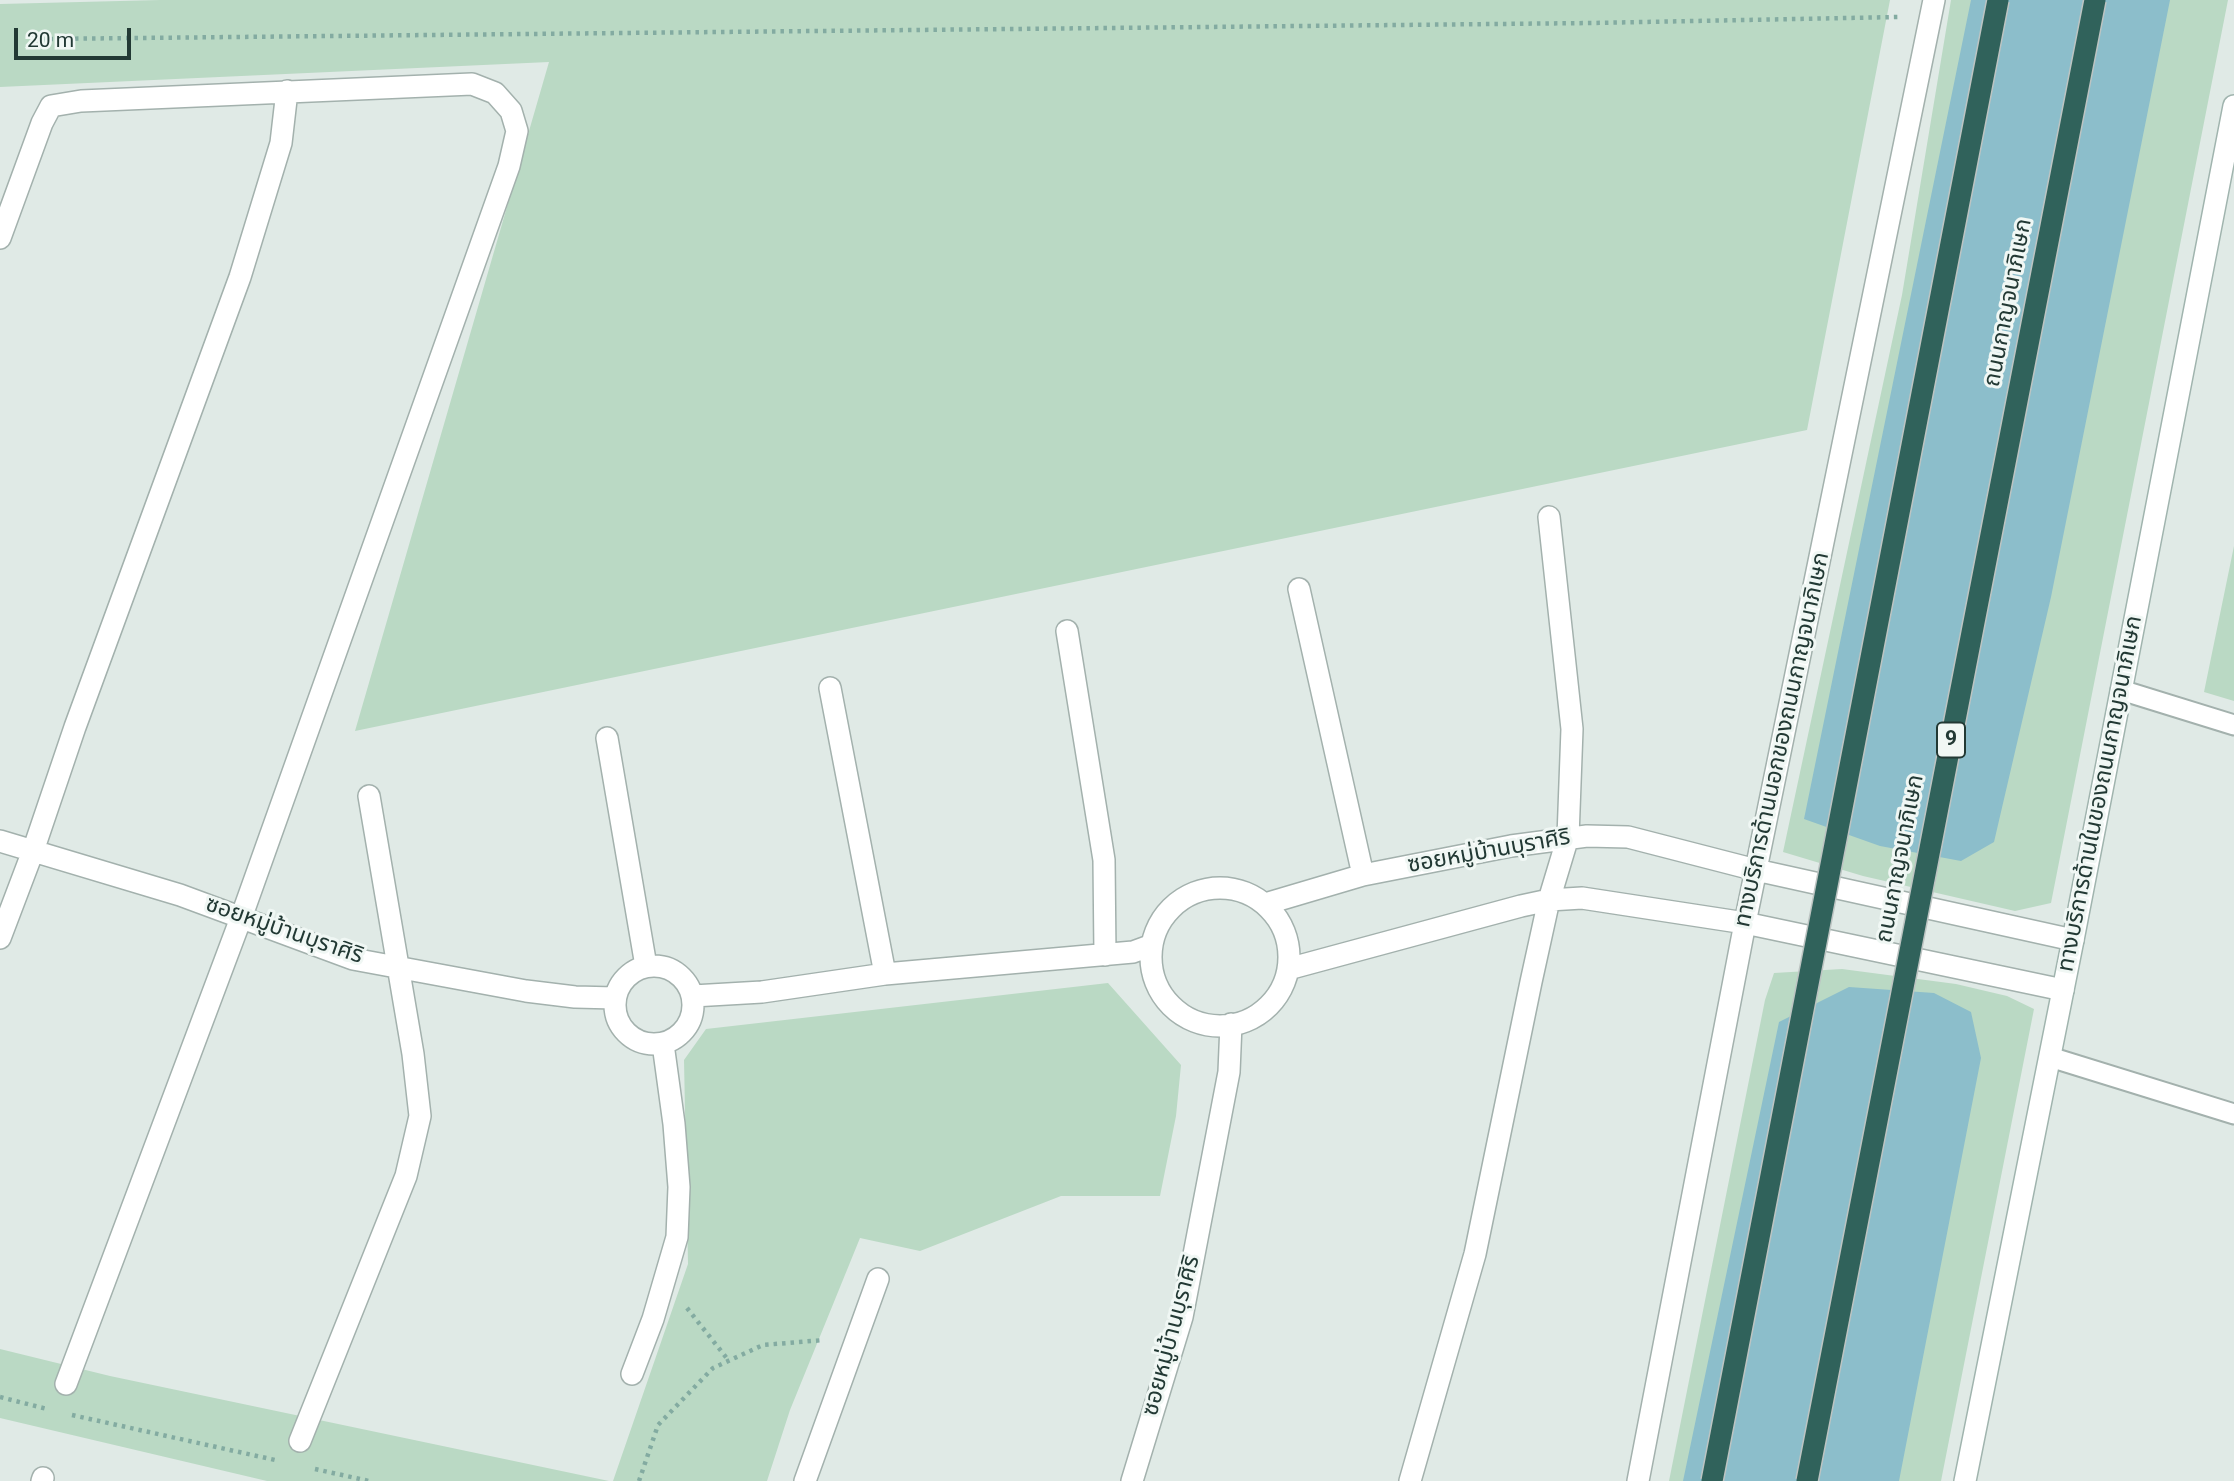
<!DOCTYPE html>
<html>
<head>
<meta charset="utf-8">
<style>
  body { margin:0 }
  #map { position:relative; width:2234px; height:1481px; overflow:hidden; background:#e0eae6; font-family:Roboto,sans-serif }
  canvas { display:block }
  .scale { position:absolute; left:14px; top:28px; width:117px; height:32px; box-sizing:border-box; border:4px solid #223934; border-top:0; padding-left:9px; font-size:21px; line-height:24px; white-space:nowrap; color:#223934; -webkit-text-stroke:5px #f0f7f4; paint-order:stroke }
</style>
</head>
<body>
<div id="map">
<canvas width="2234" height="1481"></canvas>
<div class="scale">20 m</div>
</div>
<script>
const ctx = document.querySelector('canvas').getContext('2d');
ctx.lineJoin = 'round';
function fillPath(path, color) { ctx.fillStyle = color; ctx.fill(path, 'evenodd'); }
const poly = rows => new Path2D(rows.map(r => 'M' + r).join(''));
function trace(path, color, width, dash) { ctx.strokeStyle = color; ctx.lineWidth = width; ctx.lineCap = dash ? 'butt' : 'round'; ctx.setLineDash(dash || []); ctx.stroke(path); }
function drawText(font, color, halo, rows, align = 'center') {
  ctx.font = font + ' Roboto,"Noto Sans Thai",sans-serif'; ctx.lineWidth = 6; ctx.setLineDash([]); ctx.textBaseline = 'middle'; ctx.strokeStyle = halo; ctx.fillStyle = color; for (const [text, x, y, turn = 0] of rows) {
    ctx.save(); ctx.translate(x, y); ctx.rotate((+turn || 0) * Math.PI / 180); ctx.textAlign = isNaN(turn) ? turn : align; if (halo) ctx.strokeText(text, 0, 0); ctx.fillText(text, 0, 0); ctx.restore();
  }
}
const green = poly([
  [160,0,1890,0,1807,430,355,731,549,62,0,87,0,4],
  [1951,0,2228,0,2051,903,2015,911,1863,876,1783,852,1902,295],
  [2234,546,2234,701,2204,692],
  [1842,969,1956,984,2007,996,2034,1009,1941,1481,1669,1481,1765,1000,1774,973],
  [1108,983,1181,1065,1176,1116,1160,1196,1061,1196,920,1251,860,1238,790,1410,767,1481,613,1481,688,1264,684,1060,706,1029],
  [0,1349,110,1376,609,1481,267,1481,0,1418]
]);
const water = poly([
  [1971,0,2170,0,2051,597,1994,842,1961,861,1880,846,1804,819],
  [1849,987,1934,993,1971,1012,1981,1058,1899,1481,1683,1481,1779,1022]
]);
const path = poly([
  [41,39,1592,23,1898,17],
  [687,1308,729,1361],
  [0,1397,47,1409],
  [72,1415,275,1460],
  [315,1469,369,1481],
  [639,1481,658,1425,713,1368,763,1345,824,1340]
]);
const lane = poly([
  [2121,690,2234,725],
  [2050,1057,2234,1114]
]);
const street = poly([
  [0,238,42,123,51,106,81,101,472,84,495,93,511,111,517,131,509,166,241,918,66,1384],
  [1299,589,1363,875],
  [1067,631,1104,860,1105,955],
  [830,688,885,974],
  [607,738,646,966],
  [0,841,180,895,353,959,526,991,575,997,615,998],
  '1151 957a69 69 0 1 1 138 0a69 69 0 1 1-138 0Z',
  [1265,904,1363,875,1511,846,1587,836,1628,837,1756,870,2073,940],
  [0,938,33,851,75,727,240,277,281,143,287,91],
  '615 1005a39 39 0 1 1 78 0a39 39 0 1 1-78 0Z',
  [1288,969,1521,906,1549,900,1582,898,1745,923,2063,990],
  [693,996,762,992,885,974,1133,952,1152,945],
  [632,1374,653,1319,677,1237,679,1187,674,1124,663,1044],
  [300,1441,406,1176,420,1116,413,1054,369,796],
  [42,1481,43,1478],
  [805,1481,878,1279],
  [1132,1481,1182,1317,1229,1072,1231,1024],
  [1410,1481,1475,1254,1531,982,1549,900,1568,837,1572,729,1549,517],
  [1638,1481,1745,923,1934,0]
]);
const secondary = poly([
  [1965,1481,2073,940,2234,106]
]);
const highwayBridge = poly([
  [1712,1481,1998,0],
  [1807,1481,2095,0]
]);
const shields = [
  [1951,740,28]
];
const shieldNames = [
  ["9",1951,740]
];
const streetNames = [
  ["ถนนกาญจนาภิเษก",2009,303,-79],
  ["ทางบริการด้านนอกของถนนกาญจนาภิเษก",1783,740,-78],
  ["ทางบริการด้านในของถนนกาญจนาภิเษก",2101,794,-79],
  ["ซอยหมู่บ้านบุราศิริ",1489,852,-10],
  ["ถนนกาญจนาภิเษก",1901,859,-79],
  ["ซอยหมู่บ้านบุราศิริ",284,931,19],
  ["ซอยหมู่บ้านบุราศิริ",1172,1336,-75]
];
fillPath(green, '#bad9c4');
fillPath(water, '#8cbecb');
trace(lane, '#a3b1ad', 23);
trace(street, '#a3b1ad', 24);
trace(secondary, '#a0b4ae', 24);
trace(path, '#83aba1', 4.5, [3.5, 5]);
trace(lane, '#fff', 19);
trace(street, '#fff', 21);
trace(secondary, '#fff', 21);
trace(highwayBridge, '#bdc4c2', 24, []);
trace(highwayBridge, '#30625b', 21);
for (const [x, y, w] of shields) { const box = new Path2D(); box.roundRect(x - w / 2, y - 17.5, w, 35, 5); ctx.fillStyle = '#f0f7f4'; ctx.fill(box); trace(box, '#223934', 2); }
drawText('bold 21px', '#223934', null, shieldNames);
drawText('23px', '#223934', '#f0f7f4', streetNames);
</script>
</body>
</html>
